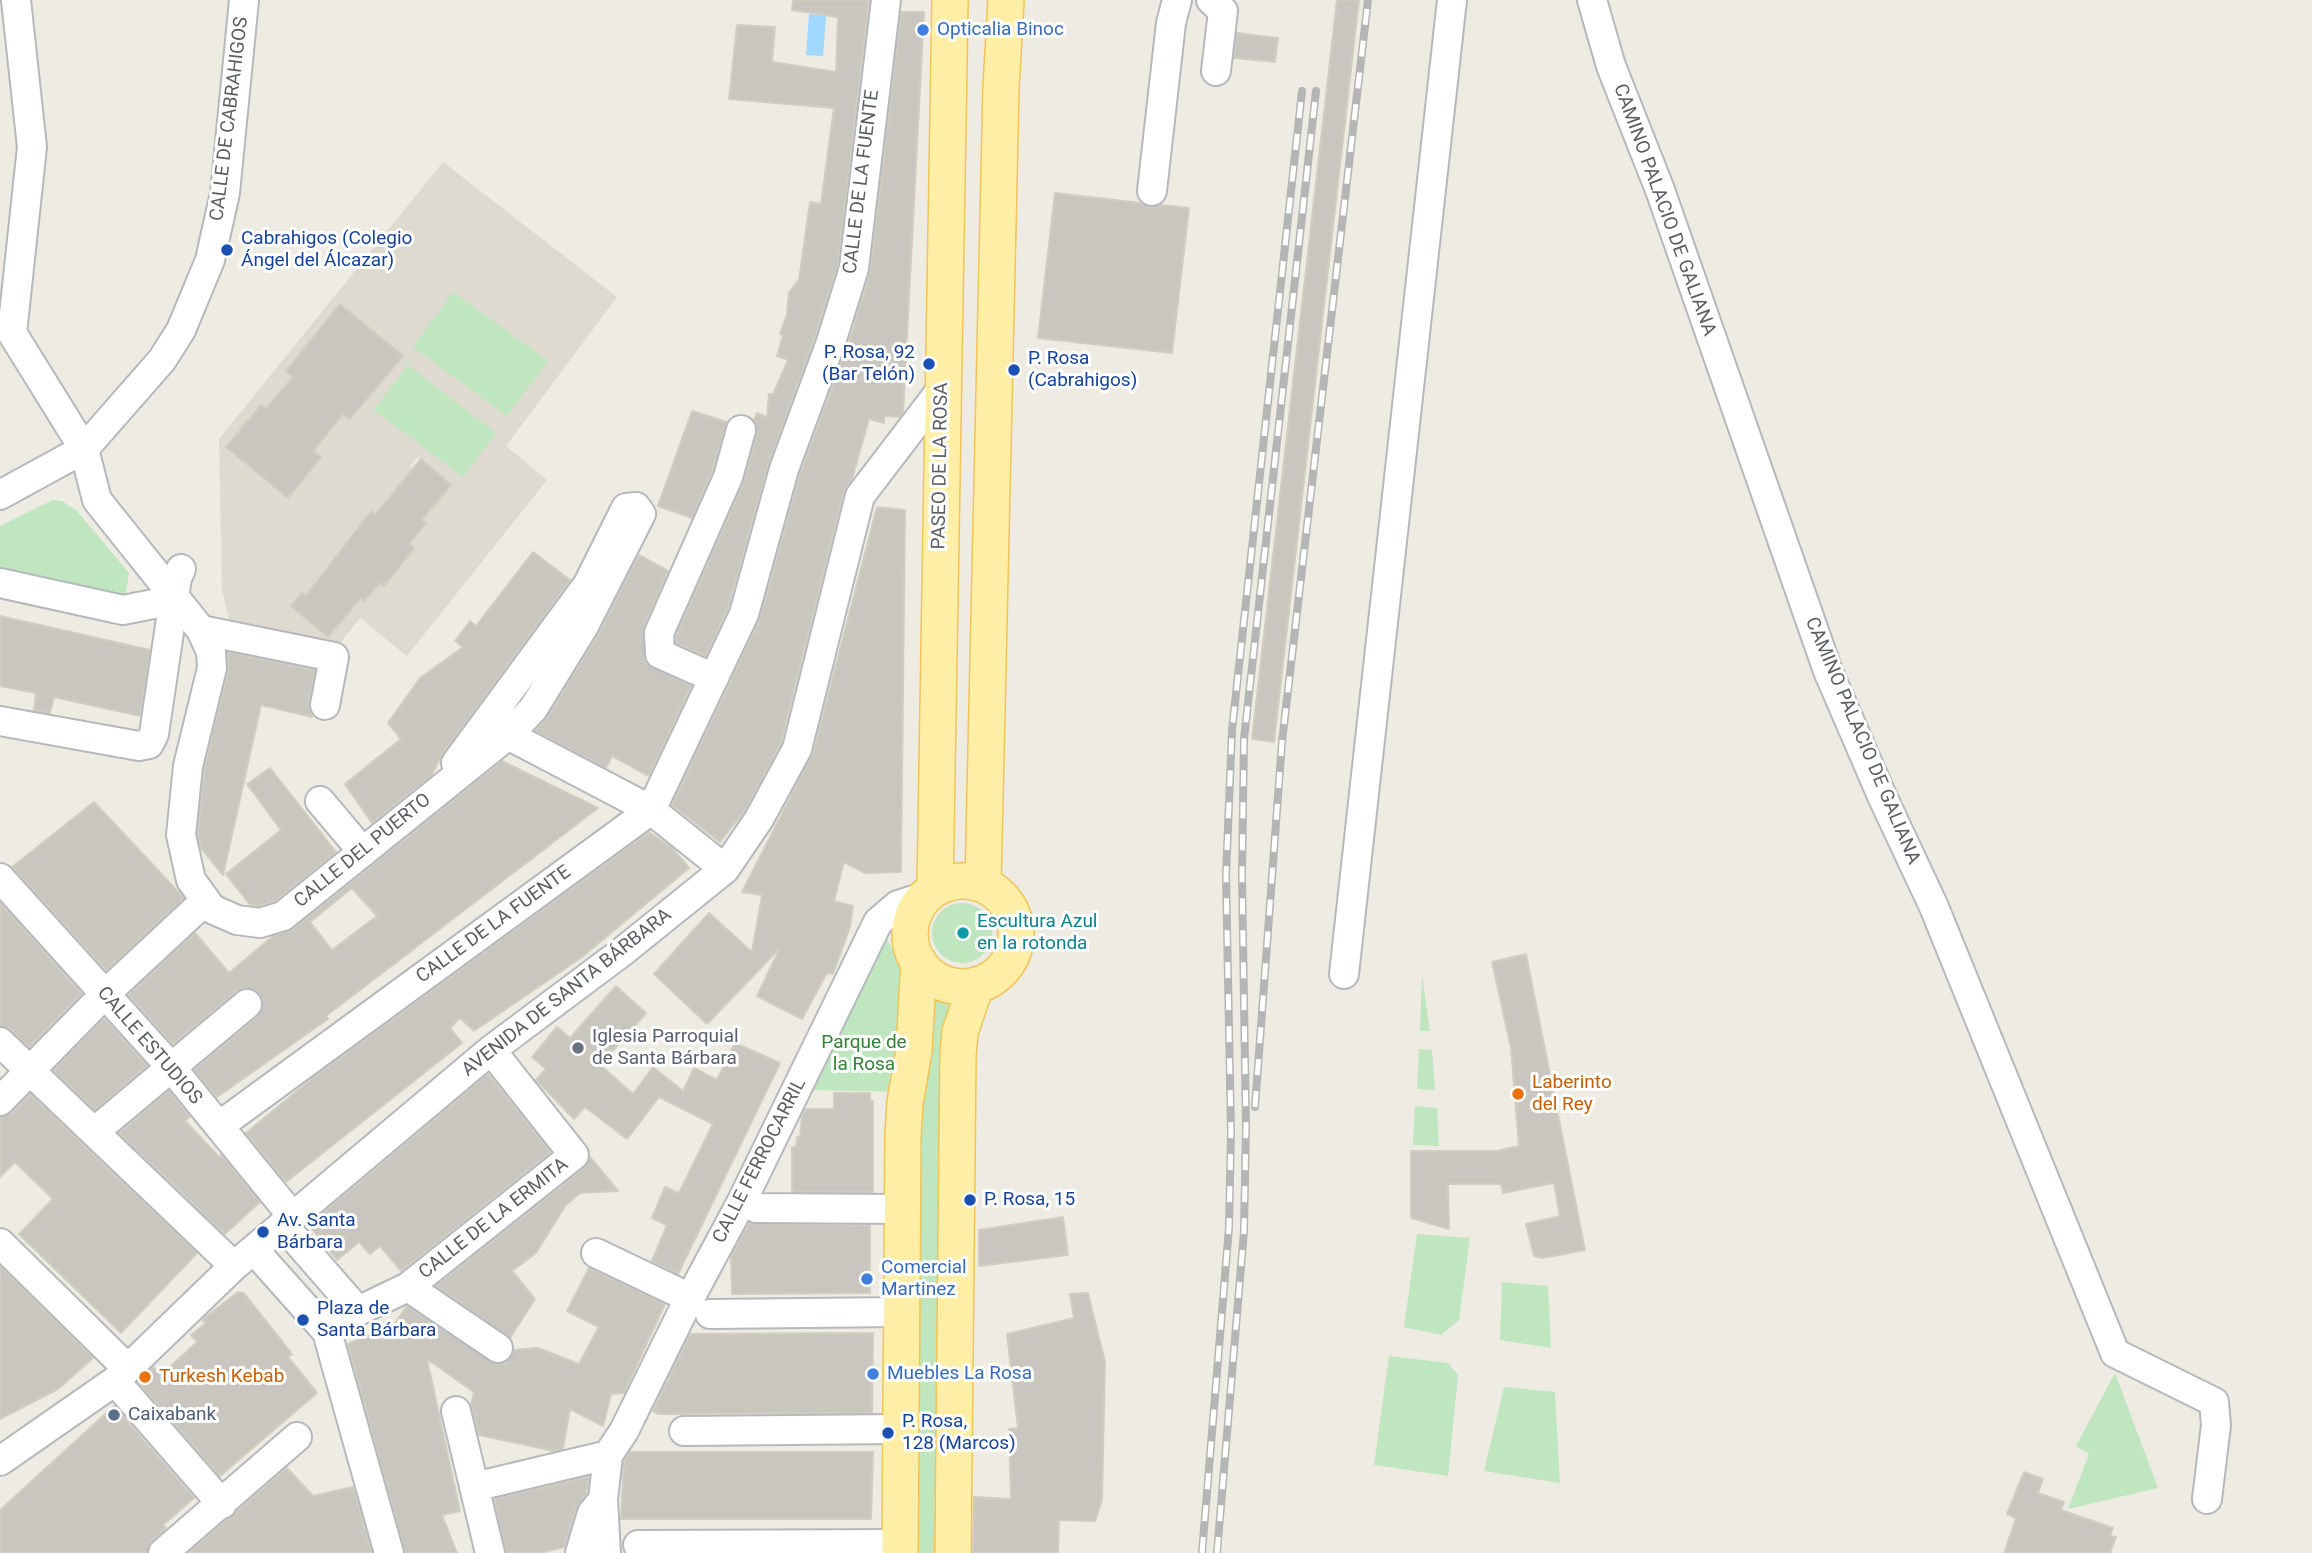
<!DOCTYPE html>
<html>
<head>
<meta charset="utf-8">
<style>
  body { margin:0 }
  canvas { display:block; background:#eeebe2 }
</style>
</head>
<body>
<canvas width="2312" height="1553"></canvas>
<script>
const ctx = document.querySelector('canvas').getContext('2d');
ctx.lineJoin = 'round';
function fillPath(path, color) { ctx.fillStyle = color; ctx.fill(path, 'evenodd'); }
const poly = rows => new Path2D(rows.map(r => 'M' + r).join(''));
function trace(path, color, width, dash) { ctx.strokeStyle = color; ctx.lineWidth = width; ctx.lineCap = dash ? 'butt' : 'round'; ctx.setLineDash(dash || []); ctx.stroke(path); }
function drawText(font, color, halo, rows, align = 'center') {
  ctx.font = font + ' Roboto,sans-serif'; ctx.lineWidth = 6; ctx.setLineDash([]); ctx.textBaseline = 'middle'; ctx.strokeStyle = halo; ctx.fillStyle = color; for (const [text, x, y, turn = 0] of rows) {
    ctx.save(); ctx.translate(x, y); ctx.rotate((+turn || 0) * Math.PI / 180); ctx.textAlign = isNaN(turn) ? turn : align; if (halo) ctx.strokeText(text, 0, 0); ctx.fillText(text, 0, 0); ctx.restore();
  }
}
const education = poly([
  [443,162,617,297,506,446,547,480,407,656,360,618,339,644,230,624,222,590,219,439],
  [340,305,403,355,350,419,343,414,313,451,321,458,288,498,227,447,260,405,266,409,293,377,286,371],
  [418,457,450,485,422,519,426,523,409,544,414,548,365,601,361,598,328,637,291,606,302,593,306,596,370,511,375,515,413,469,410,466]
]);
const green = poly([
  [453,292,548,361,507,416,413,347],
  [408,365,496,433,463,477,374,410],
  [53,500,62,501,78,512,129,573,125,600,0,573,0,526],
  '932 933a30 30 0 1 1 60 0a30 30 0 1 1-60 0Z',
  [878,922,903,969,902,1092,807,1090],
  [1422,975,1430,1031,1420,1031],
  [925,991,962,1003,947,1553,908,1553,908,1208],
  [1419,1049,1432,1050,1435,1090,1417,1089],
  [1415,1106,1437,1108,1439,1146,1413,1145],
  [1417,1234,1470,1238,1459,1320,1441,1335,1404,1327],
  [1502,1282,1548,1286,1551,1348,1500,1340],
  [1389,1356,1448,1363,1458,1375,1448,1476,1374,1465],
  [2115,1373,2158,1488,2068,1509,2089,1454,2076,1446],
  [1504,1387,1555,1392,1560,1483,1484,1471]
]);
const water = poly([
  [809,14,826,16,823,56,806,55]
]);
const building = poly([
  [793,0,869,0,838,265,815,337,768,465,728,608,706,656,676,643,676,636,743,484,757,434,754,420,757,413,767,417,769,394,773,394,788,360,777,356,783,335,780,334,787,314,789,292,799,280,810,202,821,204,834,108,729,99,737,25,775,27,772,62,836,72,838,17,792,10,793,0],
  [1337,0,1359,0,1274,742,1252,739,1337,0],
  [901,12,924,12,903,412,900,417,884,416,884,423,869,419,852,479,844,492,781,743,745,810,720,842,672,805,759,621,800,474,847,348,870,273,901,12],
  [1237,33,1278,38,1275,62,1234,58,1237,33],
  [1055,193,1141,203,1151,208,1160,205,1189,208,1172,353,1038,338,1055,193],
  [340,304,403,356,350,419,343,414,313,451,321,457,288,498,226,447,261,405,266,409,293,377,286,371,340,304],
  [692,411,727,422,712,471,692,518,658,506,692,411],
  [421,459,451,485,422,519,426,523,409,544,414,548,397,570,384,586,380,583,364,601,361,598,328,637,291,606,302,592,306,596,371,511,375,515,421,459],
  [877,507,905,510,901,872,865,873,844,862,834,901,853,906,850,927,833,974,827,973,802,1019,757,996,780,948,707,1024,654,974,709,913,752,952,762,895,742,892,813,753,877,507],
  [533,552,570,580,443,753,431,776,372,823,345,784,401,739,388,723,420,678,463,647,455,641,470,621,476,626,533,552],
  [639,555,668,571,644,627,646,663,691,686,649,776,612,756,606,768,535,731,547,718,598,635,639,555],
  [0,616,150,650,140,716,54,697,50,713,39,711,34,710,36,693,0,686,0,616],
  [228,652,315,670,309,703,312,717,261,705,223,875,201,848,198,834,204,769,228,672,228,652],
  [502,761,598,808,326,1016,328,1019,217,1097,194,1070,258,1016,263,1002,259,993,245,988,237,991,173,1044,128,995,195,933,229,973,273,936,293,929,502,761],
  [352,888,377,916,332,950,310,922,352,888],
  [270,768,336,852,275,901,259,906,250,905,226,874,281,830,247,784,270,768],
  [94,802,184,898,106,970,12,867,94,802],
  [649,832,672,848,689,868,582,957,474,1031,460,1018,450,1028,462,1043,286,1182,246,1133,314,1077,649,832],
  [0,903,82,994,29,1047,11,1030,0,1026,0,903],
  [1526,954,1585,1250,1542,1258,1534,1256,1526,1224,1560,1216,1554,1183,1503,1193,1501,1184,1448,1184,1449,1229,1411,1218,1411,1151,1497,1151,1519,1146,1511,1048,1492,962,1526,954],
  [616,986,646,1013,600,1065,633,1094,653,1067,683,1091,694,1068,717,1080,735,1043,780,1063,678,1274,652,1261,667,1225,652,1218,665,1187,679,1193,713,1124,659,1097,627,1139,585,1107,574,1119,536,1080,546,1069,532,1057,557,1027,570,1038,616,986],
  [104,1018,147,1066,95,1110,53,1070,104,1018],
  [488,1074,551,1152,401,1271,380,1246,370,1254,359,1242,337,1260,309,1225,488,1074],
  [169,1091,190,1117,185,1121,219,1157,221,1155,260,1202,225,1234,119,1133,169,1091],
  [834,1093,870,1093,870,1101,873,1101,873,1192,792,1192,792,1147,796,1147,797,1137,800,1137,802,1115,806,1109,834,1109,834,1093],
  [30,1094,197,1253,121,1333,19,1234,53,1199,15,1162,0,1177,0,1117,11,1113,30,1094],
  [590,1157,618,1191,580,1193,565,1206,536,1253,512,1271,535,1299,510,1338,436,1286,584,1168,590,1157],
  [1063,1217,1068,1255,979,1266,979,1230,1063,1217],
  [749,1223,870,1225,870,1293,732,1294,731,1257,749,1223],
  [0,1266,93,1358,58,1389,0,1419,0,1266],
  [589,1268,665,1304,624,1393,611,1394,603,1426,570,1409,563,1449,554,1451,479,1435,471,1405,474,1392,427,1359,460,1511,442,1515,457,1553,405,1553,348,1344,375,1332,383,1340,407,1306,496,1364,506,1363,514,1350,538,1348,579,1364,599,1327,567,1311,589,1268],
  [238,1292,244,1293,292,1354,288,1357,317,1393,220,1476,138,1382,153,1367,161,1375,197,1342,191,1335,206,1323,202,1320,238,1292],
  [1088,1293,1105,1362,1102,1500,1095,1521,1059,1520,1058,1553,973,1553,974,1497,1011,1499,1009,1429,1018,1428,1007,1334,1074,1318,1070,1294,1088,1293],
  [873,1333,872,1413,658,1414,653,1411,690,1334,873,1333],
  [114,1406,194,1498,163,1525,166,1528,152,1541,147,1553,0,1553,0,1510,114,1406],
  [630,1452,873,1452,871,1519,621,1519,624,1461,630,1452],
  [287,1468,313,1496,353,1487,372,1553,188,1553,287,1468],
  [2024,1472,2043,1479,2038,1493,2064,1502,2061,1510,2113,1528,2110,1536,2116,1537,2110,1553,2004,1553,2016,1518,2007,1514,2024,1472],
  [589,1477,586,1494,576,1508,565,1547,539,1553,506,1553,494,1499,589,1477]
]);
const minor = poly([
  [16,0,32,147,12,333,84,449,97,500,201,630,211,652,212,668,188,766,181,835,191,880,212,909,237,920,260,923,283,916,508,735,651,810,725,869],
  [1211,0,1223,11,1216,71],
  [1592,0,1611,66,1660,190,1828,671,1882,796,1934,907,2115,1353,2214,1402,2216,1425,2207,1499],
  [1152,191,1171,23,1177,0],
  [0,495,84,449,162,360,181,330,210,260,225,193,244,0],
  [0,583,123,610,174,600],
  [201,630,334,657,325,705],
  [714,678,660,654,659,633,728,477,741,430],
  [0,721,139,746,149,744,154,734,177,578,181,569],
  [456,763,588,584,626,508,636,507,641,514,584,626,533,709,508,735],
  [320,801,363,852],
  [0,878,170,1066,293,1217],
  [1344,974,1452,0],
  [0,1042,234,1266],
  [0,1101,104,995,205,901],
  [219,1126,651,810,744,614,784,469,831,342,854,268,886,0],
  [94,1132,247,1004],
  [756,1208,902,1209],
  [283,1225,358,1311,344,1321],
  [0,1243,127,1368],
  [254,1250,327,1332,389,1553],
  [596,1253,690,1298],
  [408,1287,498,1348],
  [358,1311,408,1287,574,1155,491,1050],
  [710,1314,901,1312],
  [115,1381,222,1504],
  [456,1411,490,1553],
  [684,1431,899,1429],
  [0,1461,115,1381,234,1266,491,1050,622,952,725,869,759,819,797,749,860,496,941,390],
  [474,1487,608,1455],
  [638,1545,900,1544],
  [163,1553,297,1437],
  [580,1553,592,1513,601,1502],
  [606,1553,603,1500,608,1455,624,1431,682,1313,742,1201,878,922,898,905,926,896]
]);
const major = poly([
  '910 934a53 53 0 1 1 106 0a53 53 0 1 1-106 0Z',
  [983,884,1001,88,1006,0],
  [935,889,950,0],
  [900,1553,903,1135,905,1103,914,1050,919,962],
  [953,1553,958,1055,960,1032,976,985]
]);
const rail = poly([
  [1255,1107,1282,742,1368,0],
  [1202,1553,1229,1227,1231,1132,1226,875,1232,730,1302,91],
  [1217,1553,1244,1231,1246,1127,1242,876,1244,739,1316,91]
]);
const markers = [
  [923,30,7,"#3f7fe0"],
  [227,250,7,"#1a4fb4"],
  [929,364,7,"#1a4fb4"],
  [1014,370,7,"#1a4fb4"],
  [963,933,7,"#0f9aa8"],
  [578,1048,7,"#6b7280"],
  [1518,1094,7,"#e8710a"],
  [970,1200,7,"#1a4fb4"],
  [263,1232,7,"#1a4fb4"],
  [867,1279,7,"#3f7fe0"],
  [303,1320,7,"#1a4fb4"],
  [873,1374,7,"#3f7fe0"],
  [145,1377,7,"#e8710a"],
  [114,1415,7,"#5c6f8a"],
  [888,1433,7,"#1a4fb4"]
];
const shopNames = [
  ["Opticalia Binoc",937,30],
  ["Comercial",881,1268],
  ["Martinez",881,1290],
  ["Muebles La Rosa",887,1374]
];
const streetNames = [
  ["CALLE DE CABRAHIGOS",230,119,-83],
  ["CALLE DE LA FUENTE",862,182,-83],
  ["CAMINO PALACIO DE GALIANA",1664,210,70],
  ["PASEO DE LA ROSA",941,466,-89],
  ["CAMINO PALACIO DE GALIANA",1862,741,67],
  ["CALLE DEL PUERTO",363,851,-39],
  ["CALLE DE LA FUENTE",494,925,-36],
  ["AVENIDA DE SANTA BÁRBARA",567,993,-38],
  ["CALLE ESTUDIOS",149,1046,49],
  ["CALLE FERROCARRIL",760,1161,-63],
  ["CALLE DE LA ERMITA",494,1219,-38]
];
const transitNames = [
  ["Cabrahigos (Colegio",241,239],
  ["Ángel del Álcazar)",241,261],
  ["P. Rosa, 92",915,353,"right"],
  ["(Bar Telón)",915,375,"right"],
  ["P. Rosa",1028,359],
  ["(Cabrahigos)",1028,381],
  ["P. Rosa, 15",984,1200],
  ["Av. Santa",277,1221],
  ["Bárbara",277,1243],
  ["Plaza de",317,1309],
  ["Santa Bárbara",317,1331],
  ["P. Rosa,",902,1422],
  ["128 (Marcos)",902,1444]
];
const cultureNames = [
  ["Escultura Azul",977,922],
  ["en la rotonda",977,944]
];
const worshipNames = [
  ["Iglesia Parroquial",592,1037],
  ["de Santa Bárbara",592,1059]
];
const parkNames = [
  ["Parque de",864,1043],
  ["la Rosa",864,1065]
];
const foodNames = [
  ["Laberinto",1532,1083],
  ["del Rey",1532,1105],
  ["Turkesh Kebab",159,1377]
];
const serviceNames = [
  ["Caixabank",128,1415]
];
fillPath(education, '#dedad0');
fillPath(green, '#bfe6be');
fillPath(water, '#a1d8ff');
fillPath(building, '#c9c6c0');
trace(building, '#d2cdc1', 2);
trace(minor, '#b5b9bd', 32);
trace(major, '#f2c357', 38);
trace(minor, '#fff', 28);
trace(major, '#ffefa6', 35);
trace(rail, '#b4b5b5', 8);
trace(rail, '#fff', 5, [16]);
for (const [x, y, r, color] of markers) { const dot = new Path2D(); dot.arc(x, y, r, 0, 2 * Math.PI); ctx.fillStyle = color; ctx.fill(dot); trace(dot, '#fff', 2.5); }
drawText('19px', '#366cbe', '#fff', shopNames, 'left');
drawText('19px', '#5b5f63', '#fff', streetNames);
drawText('19px', '#164399', '#fff', transitNames, 'left');
drawText('19px', '#0d838f', '#fff', cultureNames, 'left');
drawText('19px', '#5b616d', '#fff', worshipNames, 'left');
drawText('19px', '#338235', '#fff', parkNames);
drawText('19px', '#c56008', '#fff', foodNames, 'left');
drawText('19px', '#4e5e75', '#fff', serviceNames, 'left');
</script>
</body>
</html>
